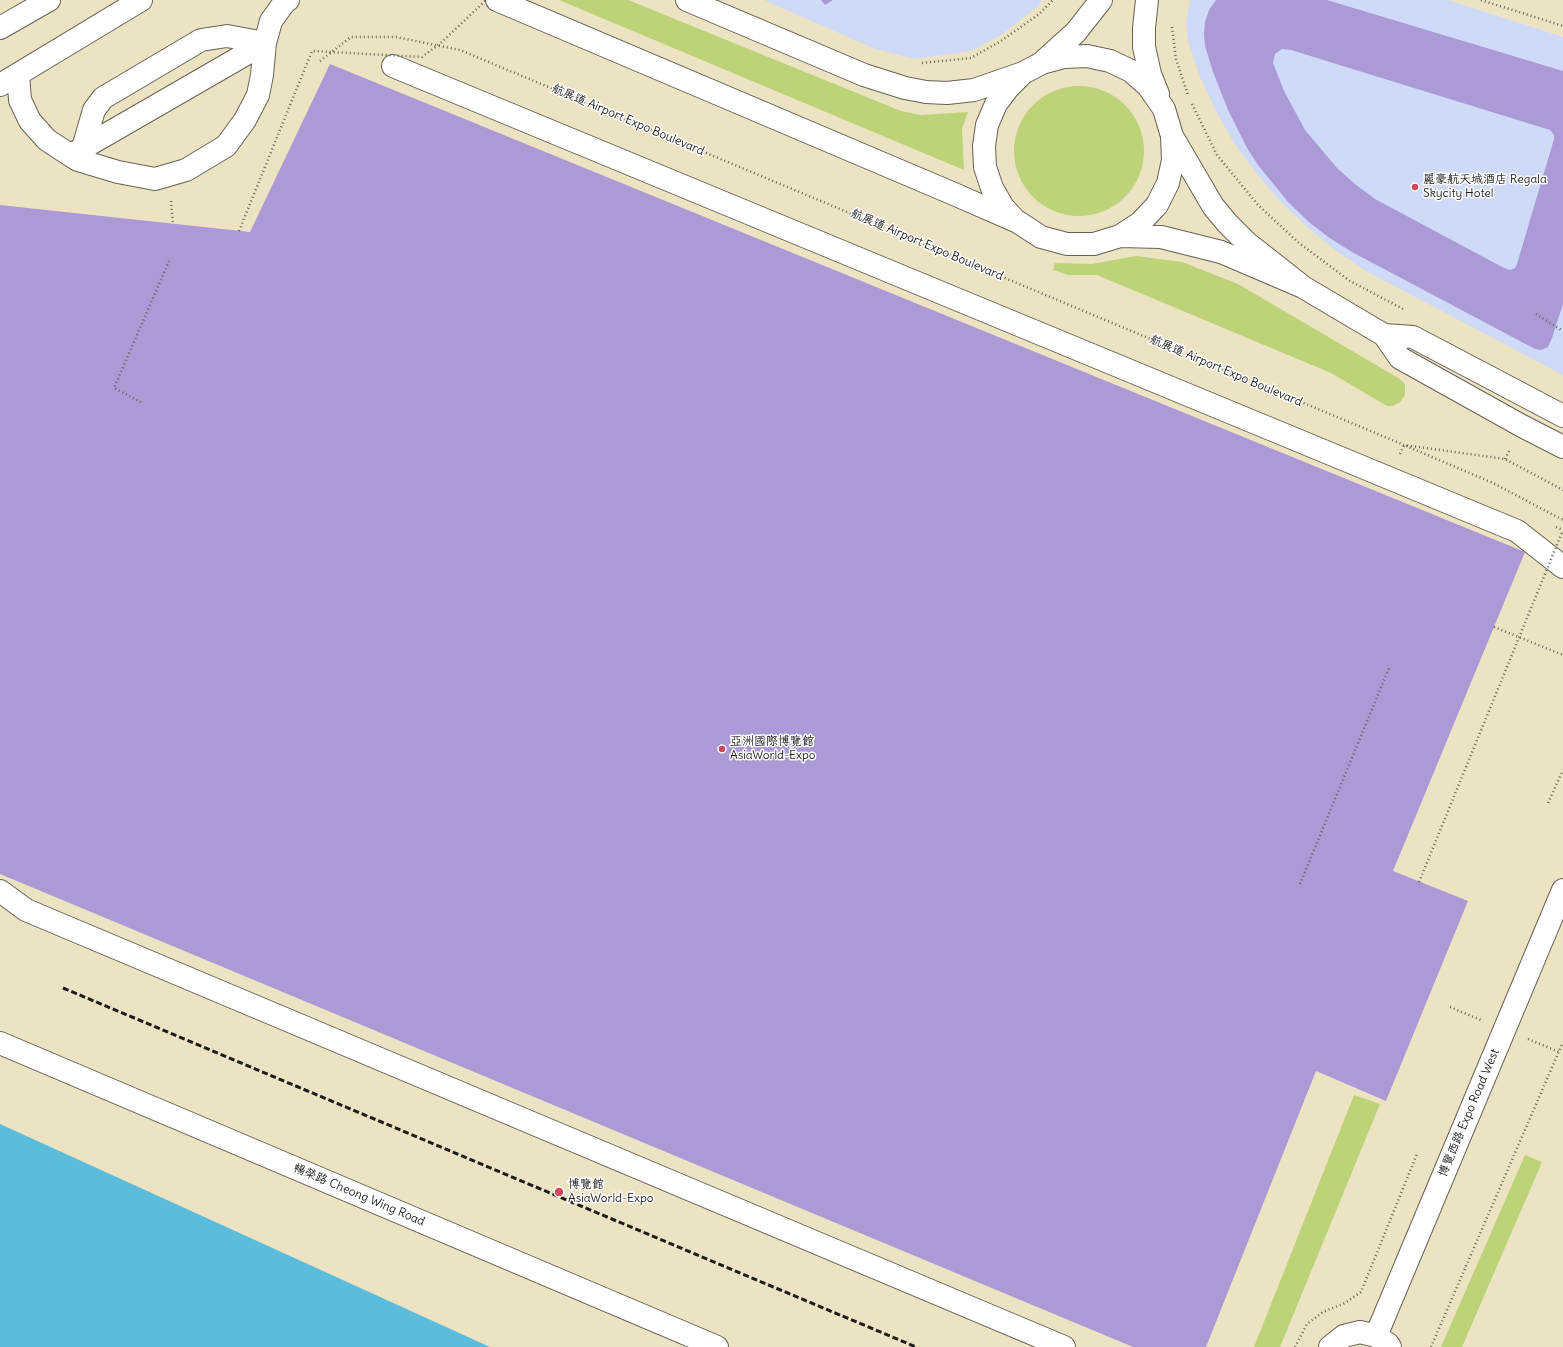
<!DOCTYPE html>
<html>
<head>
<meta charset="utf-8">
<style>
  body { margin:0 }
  canvas { display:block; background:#ece3c3 }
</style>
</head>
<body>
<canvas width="1563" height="1347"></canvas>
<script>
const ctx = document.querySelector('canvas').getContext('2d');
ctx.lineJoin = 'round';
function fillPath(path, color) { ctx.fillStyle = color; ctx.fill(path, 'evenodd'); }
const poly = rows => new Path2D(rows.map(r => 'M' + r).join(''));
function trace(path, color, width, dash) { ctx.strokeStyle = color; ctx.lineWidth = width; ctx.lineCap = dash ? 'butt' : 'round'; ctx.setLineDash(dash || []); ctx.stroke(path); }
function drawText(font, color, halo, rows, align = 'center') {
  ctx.font = font + ' Delius,"LXGW WenKai TC",sans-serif'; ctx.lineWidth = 3; ctx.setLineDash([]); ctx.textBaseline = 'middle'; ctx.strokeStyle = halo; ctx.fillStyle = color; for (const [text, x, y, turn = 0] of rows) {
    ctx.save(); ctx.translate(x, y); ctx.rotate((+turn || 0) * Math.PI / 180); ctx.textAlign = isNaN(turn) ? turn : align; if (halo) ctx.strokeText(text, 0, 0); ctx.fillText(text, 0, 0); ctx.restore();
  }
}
const built = poly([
  [764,0,1042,0,1038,6,1001,35,971,51,915,59,875,49],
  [1190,0,1448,0,1563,37,1563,375,1366,271,1335,250,1307,227,1280,201,1256,173,1234,143,1216,111,1200,77,1188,41,1186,22]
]);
const green = poly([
  [559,0,628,0,901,111,921,115,968,112,962,129,964,170],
  '1014 151a65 65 0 1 1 130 0a65 65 0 1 1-130 0Z',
  [1136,256,1182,262,1238,284,1400,379,1405,384,1405,395,1400,402,1393,406,1387,406,1331,373,1097,275,1068,275,1053,270,1055,263,1092,264],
  [1354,1095,1380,1104,1280,1347,1254,1347],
  [1525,1155,1542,1162,1462,1347,1441,1347]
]);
const water = poly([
  [0,1124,490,1347,0,1347]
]);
const building = poly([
  [821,0,833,0,825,5],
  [1216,0,1327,0,1563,71,1563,304,1552,338,1548,347,1541,350,1535,349,1352,252,1331,239,1310,223,1289,203,1258,165,1247,148,1228,110,1213,72,1205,46,1204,34,1205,22,1209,10],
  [1282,49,1291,50,1550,130,1554,135,1554,139,1517,264,1515,268,1510,270,1504,268,1375,199,1355,184,1337,168,1305,130,1284,91,1273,63,1275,54],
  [330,64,1525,552,1393,871,1468,901,1386,1101,1316,1071,1206,1347,1133,1347,0,874,0,205,250,232]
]);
const path = poly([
  [1481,0,1563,26],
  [1172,27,1176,59,1188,95],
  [320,61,351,37,396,37,460,50,1404,445,1505,459,1563,490],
  [922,63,971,58,1001,41,1039,14,1053,0],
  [1192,104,1217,155,1258,205,1299,243,1350,281,1403,309],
  [171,201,173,224],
  [1536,314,1563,331],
  [141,402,114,388,169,261],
  [1400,454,1404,445,1493,483,1563,520],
  [1505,459,1510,449],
  [1556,527,1563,530],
  [1494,627,1563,655],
  [1548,803,1563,770],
  [1300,884,1389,668],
  [1450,1007,1481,1020],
  [1528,1039,1559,1052],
  [1295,1347,1307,1324,1323,1312,1345,1303,1361,1292,1417,1154],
  [1431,1347,1563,1042]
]);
const minor = poly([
  [497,0,954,194,1018,222,1041,237,1067,244,1094,244,1120,236,1140,223,1157,205,1168,183,1173,160,1172,136],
  [687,0,864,75,905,88,926,92,947,93,974,90,1023,73,1042,63,1064,57,1087,56,1110,61,1131,71,1148,86,1164,109,1172,136,1213,206,1227,223,1247,243,1303,287],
  [1147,0,1144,28,1144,47,1150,74,1158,94],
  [0,28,49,0],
  [1045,60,1076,32,1101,0],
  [393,66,1517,531,1563,567],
  [18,74,20,100,30,121,47,140,70,155,78,160,118,172,155,179,186,170,226,146,245,120,258,95,262,75,265,43,271,21,284,3,288,0],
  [0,85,141,0],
  [83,148,94,110,103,98,201,40,227,36,265,43],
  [76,152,265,43],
  [1014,219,1003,207,992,188,985,167,984,146,987,125,996,104,1008,88,1021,75],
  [1120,236,1161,237,1221,252,1303,287,1384,335,1400,358,1522,426,1563,447],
  [1384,335,1413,337,1563,416],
  [0,891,26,910,1064,1347],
  [0,1043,717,1347],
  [1376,1336,1563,890],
  [1330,1347,1344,1336,1360,1332,1376,1336,1388,1344,1390,1347]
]);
const rail = poly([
  [63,988,916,1347]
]);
const pathBridge = poly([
  [239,231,312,51,422,57,442,42,486,0],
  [1419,882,1563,530]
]);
const markers = [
  [1415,187,4,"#d1495b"],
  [722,749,4,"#d1495b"],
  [559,1192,5,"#d1495b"]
];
const streetNames = [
  ["航展道 Airport Expo Boulevard",628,120,23],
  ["航展道 Airport Expo Boulevard",927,245,23],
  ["航展道 Airport Expo Boulevard",1226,371,23],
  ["博覽西路 Expo Road West",1469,1113,-67],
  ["暢榮路 Cheong Wing Road",359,1195,23]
];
const poiNames = [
  ["麗豪航天城酒店 Regala",1423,180],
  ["Skycity Hotel",1423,194],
  ["亞洲國際博覽館",730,742],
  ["AsiaWorld-Expo",730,756],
  ["博覽館",568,1185],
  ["AsiaWorld-Expo",568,1199]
];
fillPath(built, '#cfdaf9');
fillPath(green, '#bcd378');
fillPath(water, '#5cbcdb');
fillPath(building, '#ac9ad6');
trace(minor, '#656256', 24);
trace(path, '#656256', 2.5, [1, 3]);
trace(minor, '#fff', 22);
trace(rail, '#1c1c1c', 3, [6, 3]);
trace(pathBridge, '#656256', 2.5, [1, 3]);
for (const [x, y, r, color] of markers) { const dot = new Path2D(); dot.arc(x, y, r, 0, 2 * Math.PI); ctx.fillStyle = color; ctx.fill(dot); trace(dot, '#fff', 1.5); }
drawText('12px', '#1c1c1c', '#fff', streetNames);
drawText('12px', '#1c1c1c', '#fff', poiNames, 'left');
</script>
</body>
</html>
